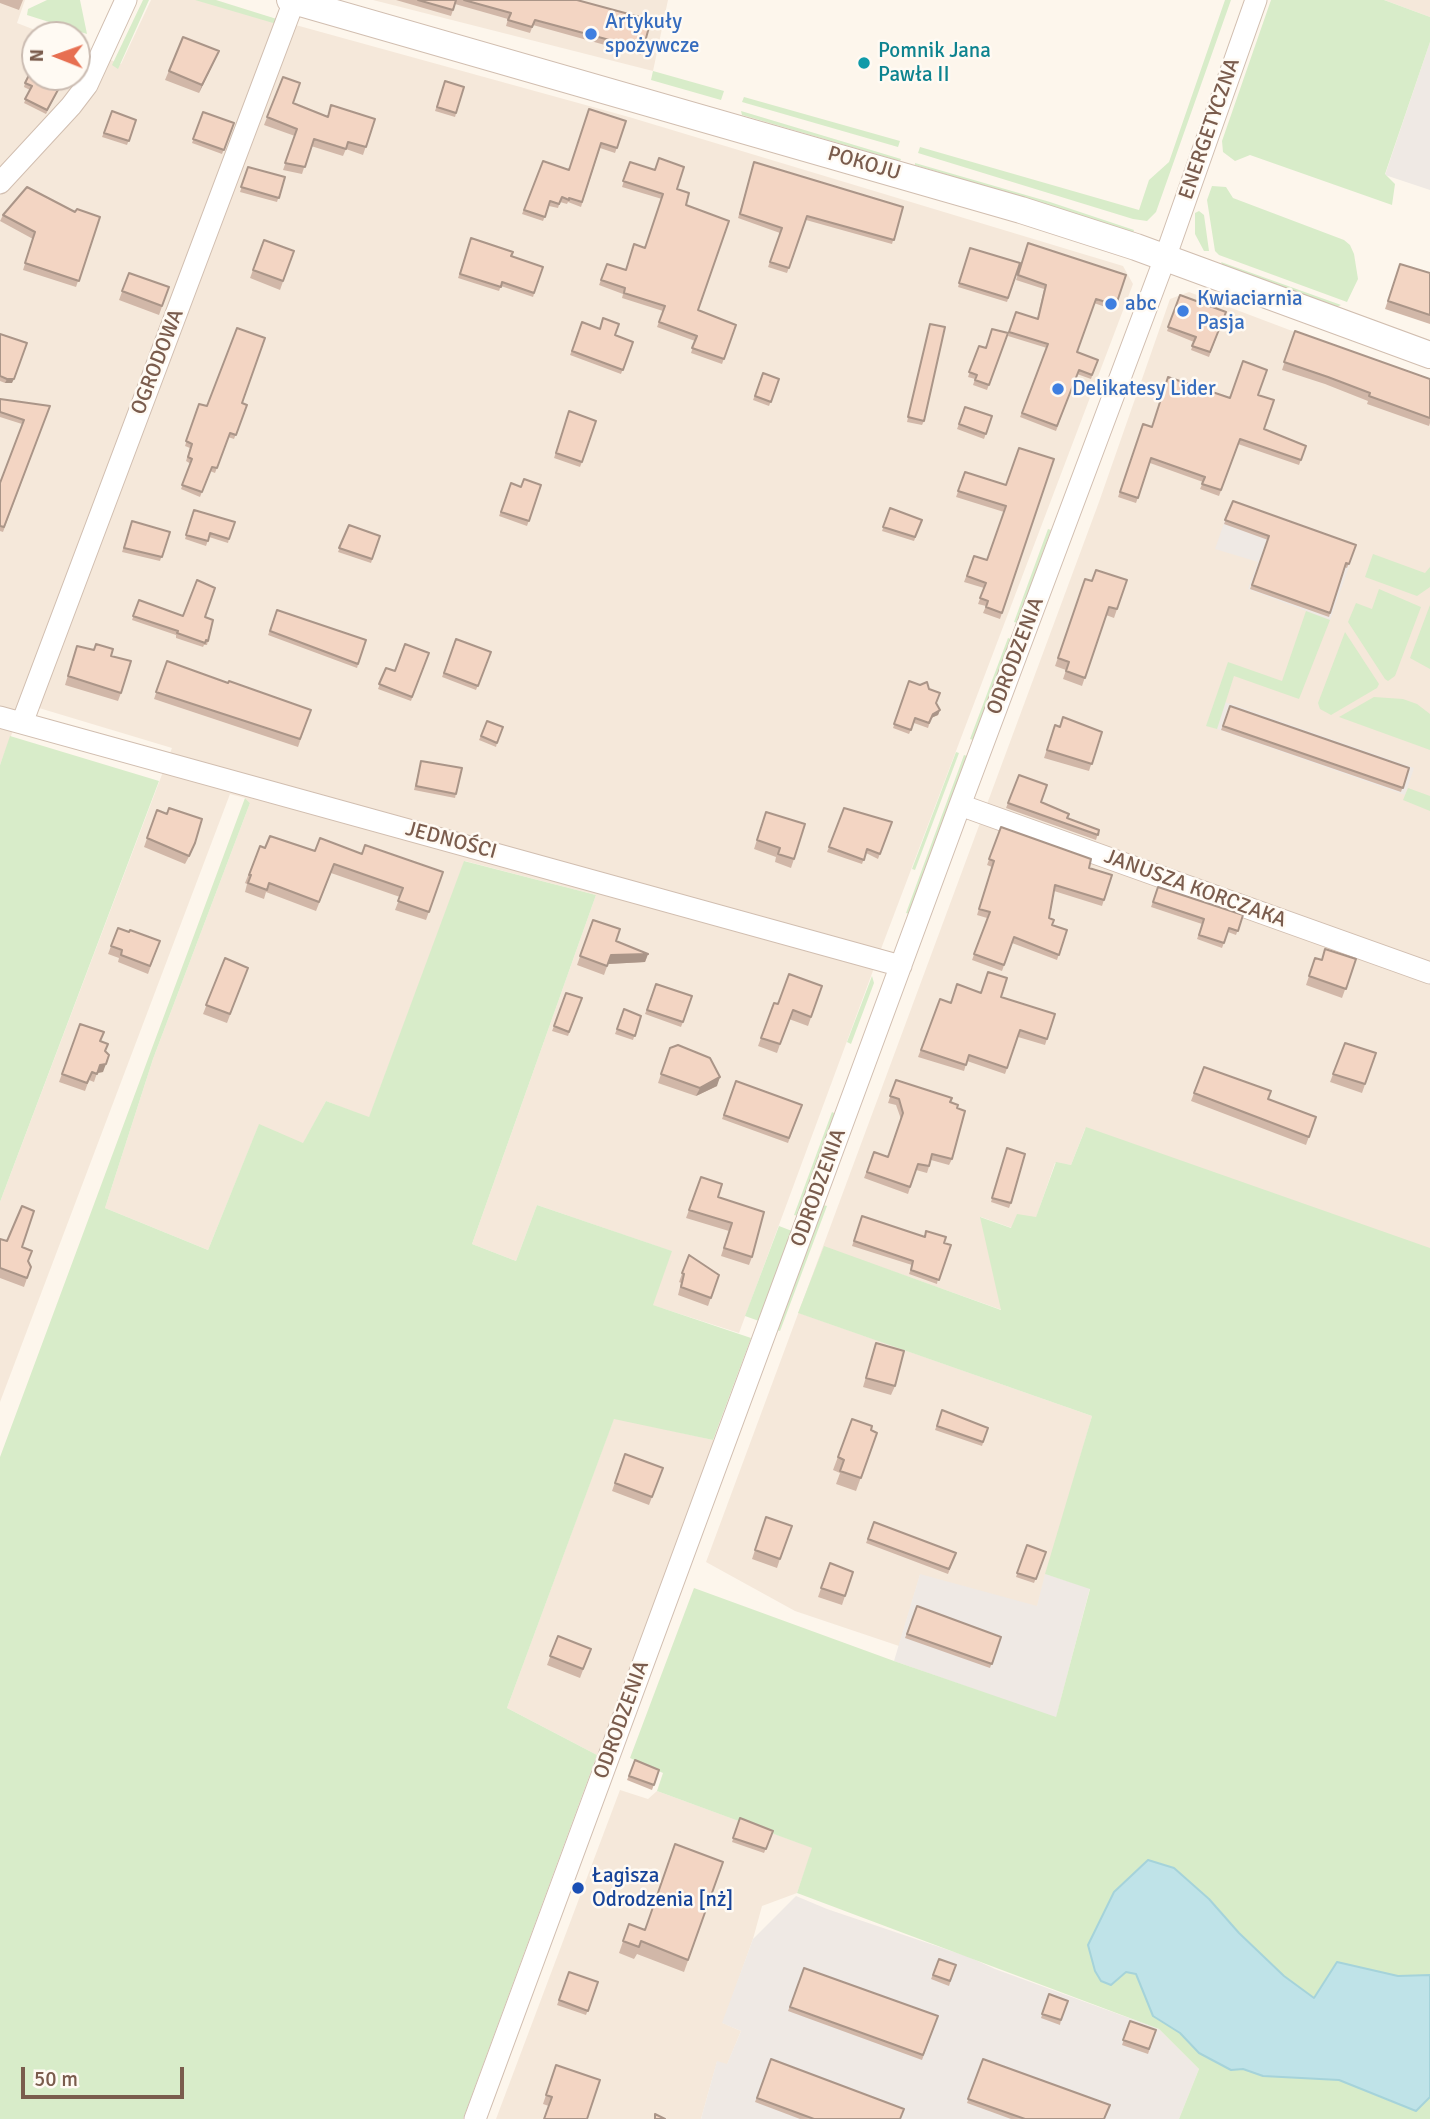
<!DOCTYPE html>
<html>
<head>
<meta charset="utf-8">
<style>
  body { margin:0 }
  #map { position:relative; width:1430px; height:2119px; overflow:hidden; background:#fdf6ec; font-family:Signika,sans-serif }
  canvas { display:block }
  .north { position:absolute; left:21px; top:21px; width:70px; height:70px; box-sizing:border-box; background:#fffaf3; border:2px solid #cabbb1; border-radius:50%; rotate:271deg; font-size:19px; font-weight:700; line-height:28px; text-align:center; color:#7a5c4d }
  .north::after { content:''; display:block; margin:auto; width:24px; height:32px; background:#e76f51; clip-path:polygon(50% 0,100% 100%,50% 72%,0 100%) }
  .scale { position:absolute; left:21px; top:2067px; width:163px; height:32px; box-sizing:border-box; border:4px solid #7a5c4d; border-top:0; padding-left:9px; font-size:21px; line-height:24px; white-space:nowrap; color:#7a5c4d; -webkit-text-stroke:5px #fffaf3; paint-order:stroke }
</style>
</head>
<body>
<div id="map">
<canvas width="1430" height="2119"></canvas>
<div class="north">N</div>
<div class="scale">50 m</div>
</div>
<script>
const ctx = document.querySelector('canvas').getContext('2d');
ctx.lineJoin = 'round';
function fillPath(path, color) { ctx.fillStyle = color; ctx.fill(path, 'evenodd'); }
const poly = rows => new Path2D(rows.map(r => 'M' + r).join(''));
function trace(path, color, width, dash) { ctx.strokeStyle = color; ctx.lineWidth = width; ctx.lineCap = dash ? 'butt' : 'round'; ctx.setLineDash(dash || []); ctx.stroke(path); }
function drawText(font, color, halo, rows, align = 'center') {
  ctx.font = font + ' Signika,sans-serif'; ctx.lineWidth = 5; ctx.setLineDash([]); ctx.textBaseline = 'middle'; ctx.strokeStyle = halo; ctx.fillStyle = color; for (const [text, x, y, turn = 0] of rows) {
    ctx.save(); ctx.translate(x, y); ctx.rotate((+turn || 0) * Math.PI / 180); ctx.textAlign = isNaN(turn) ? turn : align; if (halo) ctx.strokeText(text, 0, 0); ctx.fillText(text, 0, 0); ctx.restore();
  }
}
const residential = poly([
  [0,0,25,0,17,23,48,35,35,35,35,77,77,77,77,47,121,64,151,0,207,0,280,20,0,765],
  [373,0,668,0,653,71],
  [1384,0,1430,0,1430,17],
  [292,24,629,117,1123,266,1133,284,884,941,739,1333,652,1305,671,1251,537,1205,516,1261,472,1244,596,895,465,861,369,1118,326,1101,303,1144,259,1125,208,1250,105,1208,153,1059,250,803,245,798,230,794,0,1402,0,1202,172,748,39,708],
  [1189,292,1430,383,1430,1252,1085,1129,1071,1165,1055,1163,1036,1218,1012,1228,981,1217,1002,1310,824,1247,799,1313,1092,1416,1037,1607,920,1575,899,1646,795,1611,706,1562,1099,502,1170,299],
  [614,1418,718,1441,597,1755,507,1708],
  [620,1790,648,1799,657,1791,813,1848,797,1893,762,1906,753,1939,723,2023,741,2031,727,2065,717,2062,701,2119,496,2119]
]);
const industrial = poly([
  [1430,42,1430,190,1385,175],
  [1231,503,1356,547,1330,620,1248,589,1258,562,1215,549],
  [1225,702,1414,768,1405,795,1217,729],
  [920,1574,1037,1606,1045,1574,1090,1588,1056,1718,894,1661],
  [796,1896,827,1909,969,1957,995,1969,1159,2029,1199,2069,1179,2119,701,2119,717,2061,727,2064,741,2031,722,2023,753,1939]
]);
const green = poly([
  [47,0,80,0,87,34,27,15,28,9],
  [143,0,149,0,118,69,112,65],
  [195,0,216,0,283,21,280,25],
  [1225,0,1231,0,1156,212,1147,221,1133,219,918,153,920,147,1139,210,1149,180,1169,162],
  [1271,0,1384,0,1430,17,1430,42,1385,174,1395,184,1392,205,1250,155,1235,161,1223,152,1222,141],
  [653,71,724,91,721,100,651,80],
  [744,97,900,141,898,147,742,102],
  [741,111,901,159,900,161,742,115],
  [915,163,1050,202,1134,230,1133,233,1048,205,915,165],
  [1212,186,1226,187,1233,198,1344,240,1350,245,1354,254,1358,279,1347,302,1219,255,1215,251,1207,200],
  [1199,211,1204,215,1209,251,1204,251,1195,234,1195,213],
  [1221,262,1341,305,1337,307,1224,267],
  [1048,529,1051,530,1017,623,1014,622],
  [1373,554,1425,573,1430,567,1430,587,1417,596,1365,577],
  [1379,589,1421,607,1395,676,1388,681,1385,679,1348,622,1356,603,1372,609],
  [1430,605,1430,669,1410,658],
  [1306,611,1330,620,1299,699,1234,676,1217,729,1206,726,1228,662,1282,681],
  [1345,632,1379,684,1377,688,1331,715,1320,709,1318,703],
  [1008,638,1011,639,973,740,970,739],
  [1374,697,1403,699,1417,704,1430,714,1430,750,1339,717],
  [10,736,159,781,0,1202,0,765],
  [956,752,959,753,915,870,912,869],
  [964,755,967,756,910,914,906,913],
  [1408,788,1430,796,1430,811,1403,800],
  [245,798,250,803,153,1059,105,1208,208,1250,259,1124,303,1143,326,1101,369,1117,464,861,596,895,472,1244,516,1261,537,1205,672,1251,653,1305,751,1338,713,1440,614,1419,507,1708,597,1755,463,2119,0,2119,0,1457],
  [872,976,874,983,851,1044,847,1042],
  [832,1112,836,1114,798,1216,794,1215],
  [1086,1127,1430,1248,1430,2119,1179,2119,1199,2069,1159,2029,797,1893,812,1848,657,1791,663,1773,630,1758,694,1588,894,1661,1056,1717,1090,1589,1045,1574,1092,1416,798,1313,824,1246,1001,1310,980,1217,1011,1228,1017,1214,1036,1217,1056,1162,1071,1165],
  [1174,1868,1209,1899,1239,1933,1263,2076,1242,2069,1231,2070,1199,2053,1180,2033,1153,2016,1136,1974,1126,1972],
  [823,1205,827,1206,780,1331,777,1330],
  [779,1226,792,1231,759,1321,745,1316]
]);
const water = poly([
  [1148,1860,1174,1868,1209,1899,1239,1933,1284,1976,1314,1998,1337,1962,1398,1976,1430,1975,1430,2097,1416,2111,1339,2080,1263,2076,1243,2069,1231,2070,1199,2053,1180,2033,1153,2016,1136,1974,1126,1972,1111,1985,1101,1981,1095,1971,1088,1945,1114,1892,1148,1860]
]);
const minor = poly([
  [0,183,71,106,87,85,126,0],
  [0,717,901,966],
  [22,723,294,1],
  [960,805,1430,973],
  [475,2119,960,805,1165,258,1256,0]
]);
const tertiary = poly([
  [290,0,1021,210,1136,247,1430,355]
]);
const wall = poly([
  [0,0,23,0,19,10,0,3],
  [396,0,577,0,643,49,641,55,533,25,530,33,506,26,508,19,455,4,451,16],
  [35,31,35,57,25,52],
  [183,37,219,51,199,93,165,80],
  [65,77,46,114,24,103,30,90,24,87,25,83],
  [283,77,293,103,327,116,375,119,363,155,346,149,343,156,311,146,302,174,283,170,295,136,264,125],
  [445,81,464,87,455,117,435,111],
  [112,111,136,120,127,145,102,137],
  [203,112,234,123,222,154,192,143],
  [626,121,615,153,600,148,581,207,568,202,567,204,560,202,558,208,549,206,543,221,522,214,543,161,569,170],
  [630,162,677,189,686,205,698,310,736,325,722,364,691,353,695,341,657,327,663,311,622,298,623,294,599,285,607,264,626,270,645,248,662,199,622,187],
  [754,162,903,207,892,244,806,220,787,273,768,267,780,233,738,218],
  [248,167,285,177,277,202,240,192],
  [75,212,100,217,76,287,23,270,33,239,0,221,3,215],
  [471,238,511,256,543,267,533,297,501,286,499,291,458,278],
  [264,240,294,251,280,290,250,278],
  [1028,243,1126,275,1114,310,1094,303,1077,352,1098,360,1091,379,1077,374,1056,431,1020,417,1047,348,1008,336,1016,312,1037,319,1044,289,1016,280],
  [970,248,1020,263,1007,302,958,287],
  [1400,264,1430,273,1430,324,1385,309],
  [129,273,169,287,159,315,119,300],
  [1180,295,1226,312,1209,357,1191,350,1194,342,1167,331],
  [582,322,633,342,621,374,570,355],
  [930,324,924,421,922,425,907,422],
  [1295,331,1430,379,1430,423,1429,426,1367,404,1368,401,1325,384,1282,370],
  [1008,333,987,390,973,385,975,379,968,377,979,346,985,348],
  [0,334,12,383,5,383,0,381],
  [763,373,779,379,769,406,753,400],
  [1258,395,1264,429,1306,446,1299,465,1238,444,1219,496,1200,489,1203,482,1150,463,1136,503,1118,497,1143,424,1151,427,1230,398],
  [0,399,50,406,3,532,0,531,0,483,22,424,0,417],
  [242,403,247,405,234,439,228,437,215,473,210,471,200,497,181,489,191,464,186,461,190,448,185,446,197,408,207,406],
  [965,407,992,416,984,439,957,429],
  [569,411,582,462,580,467,554,458],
  [1054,459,1000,619,983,613,986,606,978,604,984,588,964,582,974,556,987,560,1004,512,956,497,965,472,1006,485],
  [511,483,521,487,541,485,527,526,499,516],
  [1233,501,1356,545,1347,568,1344,567,1329,617,1250,589,1268,540,1224,524],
  [890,508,922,520,914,541,882,531],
  [194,510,229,539,228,543,209,537,206,546,185,539],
  [132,521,170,532,160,561,122,552],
  [349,525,380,536,371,563,338,552],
  [1085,579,1092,581,1127,580,1114,618,1106,615,1082,686,1063,679,1066,670,1055,666],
  [139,600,183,616,205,617,208,641,207,645,204,645,203,647,176,638,176,635,132,620],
  [277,610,366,640,357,668,268,635],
  [456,639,491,652,476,690,442,677],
  [429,653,411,701,378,689,386,668,395,671],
  [74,655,111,656,121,693,118,701,65,685],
  [167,661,228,683,311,710,298,747,154,699],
  [909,681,929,689,940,710,938,715,931,718,928,728,914,723,909,734,893,728],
  [1230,706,1409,768,1401,792,1221,730],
  [487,721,497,743,496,747,479,740],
  [1055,725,1102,732,1089,771,1044,758],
  [421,761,456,794,455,798,414,790],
  [1019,775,1041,802,1067,818,1099,830,1096,840,1006,808],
  [157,810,192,851,185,864,144,847],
  [766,812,794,859,791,868,775,862,776,857,754,849],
  [892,822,878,859,866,853,862,864,827,852,829,847],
  [1001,827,1089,868,1112,875,1102,906,1054,891,1049,918,1052,925,1067,930,1057,960,1012,943,1002,971,972,960,987,918,977,915,992,867,987,865],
  [260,846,265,848,362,854,443,872,426,920,395,910,400,897,331,873,316,911,266,892,264,899,245,892,247,884,245,883],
  [1158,887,1243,915,1236,935,1228,932,1222,948,1197,939,1202,924,1151,907],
  [593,920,616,941,648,954,645,962,608,964,604,975,577,965],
  [118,928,160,941,148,974,118,962,119,958,108,954],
  [225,958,248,968,227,1023,203,1014],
  [1315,958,1321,960,1356,959,1342,998,1306,985],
  [656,984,683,1022,681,1027,645,1014],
  [822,986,808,1026,789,1019,777,1053,758,1046,774,1003,778,1004],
  [981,992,1001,997,1055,1014,1045,1045,1018,1037,1005,1074,967,1061,964,1071,918,1057,940,999,950,1003],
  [582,998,568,1036,552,1031,554,1026],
  [624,1009,641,1016,633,1040,615,1034],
  [80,1024,100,1041,105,1051,103,1072,97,1073,94,1082,89,1080,85,1091,59,1082],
  [1345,1043,1376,1053,1362,1093,1330,1082],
  [670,1048,717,1086,696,1096,658,1083],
  [1204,1067,1268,1099,1316,1117,1306,1145,1191,1101],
  [896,1080,950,1102,957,1108,952,1159,949,1165,931,1160,927,1173,916,1170,908,1194,864,1178,874,1152,888,1157,901,1119,896,1105,888,1103],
  [736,1081,802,1105,788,1143,722,1119],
  [1007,1148,1011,1203,1009,1208,991,1202],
  [701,1177,718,1197,752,1257,749,1265,721,1256,729,1231,686,1218],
  [862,1216,944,1243,937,1284,909,1274,912,1265,852,1246],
  [0,1239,22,1247,31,1267,24,1287,0,1278],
  [689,1255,719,1275,708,1306,678,1295,681,1283,679,1282],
  [876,1343,895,1386,891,1395,863,1387],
  [942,1410,988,1428,982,1446,935,1430],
  [852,1419,877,1433,856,1491,836,1484,840,1473,833,1470],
  [625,1454,663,1468,649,1505,612,1491],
  [766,1517,780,1559,777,1568,752,1559],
  [874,1522,956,1553,948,1574,866,1543],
  [1027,1545,1046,1552,1034,1583,1016,1577],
  [830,1563,853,1572,842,1605,818,1597],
  [917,1606,1001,1637,990,1668,905,1638],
  [558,1636,591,1649,580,1678,547,1665],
  [635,1760,659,1770,652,1790,627,1780],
  [740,1818,773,1831,764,1853,732,1842],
  [723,1862,684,1972,637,1954,634,1959,619,1953,629,1924,645,1930],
  [939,1959,956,1965,949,1986,931,1979],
  [804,1968,938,2016,922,2060,788,2011],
  [569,1972,598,1982,586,2015,557,2005],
  [1049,1994,1061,2020,1060,2025,1041,2018],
  [1130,2021,1156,2030,1148,2054,1122,2045],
  [771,2059,900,2119,800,2119,755,2102],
  [983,2059,1104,2119,1011,2119,967,2103],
  [556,2065,587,2119,543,2104]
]);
const shadedWall = poly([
  [219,51,215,60,199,93,202,85],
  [7,379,14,379,12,383,5,383],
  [940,710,938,715,931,718,933,714],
  [648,954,645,962,608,964,611,955],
  [106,1064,103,1072,97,1073,100,1065],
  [720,1077,717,1086,696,1096,700,1088]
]);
const building = poly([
  [418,0,456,0,453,10,418,0],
  [464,0,577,0,651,20,643,49,535,20,532,27,508,20,511,13,464,0],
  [35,31,43,35,35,35,35,52,27,48,35,31],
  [183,37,219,51,202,85,169,71,183,37],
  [35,63,35,77,65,77,47,110,25,99,32,86,25,83,35,63],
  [283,77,300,83,293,103,328,117,331,105,375,119,366,147,348,142,346,149,314,139,305,167,285,163,297,129,267,117,283,77],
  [445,81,464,87,456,113,437,107,445,81],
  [589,109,626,121,617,148,601,143,582,202,569,198,569,200,562,197,559,204,550,201,545,217,524,210,543,161,569,170,589,109],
  [112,111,136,120,129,141,104,133,112,111],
  [203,112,234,123,224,150,193,139,203,112],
  [659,158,684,167,677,189,689,193,686,205,729,221,698,310,736,325,724,359,692,348,697,336,659,322,665,306,624,293,625,288,601,280,607,264,626,270,634,244,645,248,663,194,623,181,630,162,655,170,659,158],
  [754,162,903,207,894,240,807,216,789,268,770,262,782,228,740,214,754,162],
  [248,167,285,177,279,198,241,187,248,167],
  [27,187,75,212,77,209,100,217,79,281,25,263,35,232,3,215,27,187],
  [471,238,513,252,511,256,543,267,534,293,502,282,501,287,460,274,471,238],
  [264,240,294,251,283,281,253,270,264,240],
  [1028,243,1126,275,1116,305,1096,299,1077,352,1098,360,1092,375,1079,370,1057,426,1022,413,1048,344,1009,332,1016,312,1038,319,1046,285,1018,275,1028,243],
  [970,248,1020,263,1008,298,959,283,970,248],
  [1400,264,1430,273,1430,315,1388,301,1400,264],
  [129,273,169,287,162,306,122,291,129,273],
  [1180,295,1226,312,1210,352,1192,346,1196,337,1168,327,1180,295],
  [603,318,619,324,615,335,633,342,623,370,572,351,582,322,600,329,603,318],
  [930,324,945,327,924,421,908,417,930,324],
  [237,328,265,338,242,403,247,405,236,435,230,433,217,468,212,467,202,492,182,485,192,459,188,457,192,444,186,441,199,404,207,406,237,328],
  [992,329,1008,333,989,385,975,380,977,375,969,372,979,346,986,348,992,329],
  [1295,331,1430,379,1430,418,1369,396,1370,393,1328,377,1284,362,1295,331],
  [0,334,27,343,14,379,7,379,0,376,0,334],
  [1243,361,1267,370,1258,395,1274,400,1264,429,1306,446,1301,460,1240,439,1221,490,1202,484,1205,477,1151,458,1138,498,1120,492,1143,424,1152,427,1168,377,1230,398,1243,361],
  [763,373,779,379,771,402,755,396,763,373],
  [0,399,50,406,4,527,0,526,0,483,24,420,0,412,0,399],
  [965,407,992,416,986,434,959,424,965,407],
  [569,411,596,421,582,462,556,453,569,411],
  [1019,448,1054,459,1002,613,986,607,988,601,980,598,986,583,967,576,974,556,987,560,1006,506,958,491,965,472,1006,485,1019,448],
  [524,479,541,485,529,521,501,512,511,483,521,487,524,479],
  [1233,501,1356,545,1349,564,1346,563,1330,613,1252,585,1269,536,1225,520,1233,501],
  [890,508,922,520,915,537,883,527,890,508],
  [194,510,235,522,229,539,210,533,208,541,186,535,194,510],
  [132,521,170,532,162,557,124,548,132,521],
  [349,525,380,536,372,559,339,548,349,525],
  [1096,570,1127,580,1117,609,1109,607,1085,678,1066,671,1069,662,1058,658,1085,579,1092,581,1096,570],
  [197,580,215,588,205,617,213,620,208,641,206,640,205,643,177,633,178,631,133,616,139,600,183,616,197,580],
  [277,610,366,640,358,664,270,631,277,610],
  [456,639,491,652,478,686,444,673,456,639],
  [96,644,113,649,111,656,131,661,121,693,68,676,77,646,94,650,96,644],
  [405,644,429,653,412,697,379,684,386,668,395,671,405,644],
  [167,661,228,683,229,681,311,710,300,739,156,692,167,661],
  [909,681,920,685,927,682,929,689,940,693,936,703,940,710,933,714,929,723,915,718,911,730,894,724,909,681],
  [1230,706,1409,768,1403,788,1223,726,1230,706],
  [1063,717,1102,732,1092,764,1047,750,1055,725,1060,727,1063,717],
  [487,721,503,727,497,743,481,736,487,721],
  [421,761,462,768,456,794,416,786,421,761],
  [1019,775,1047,785,1041,802,1069,814,1067,818,1099,830,1098,835,1008,803,1019,775],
  [169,808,202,819,195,843,189,856,147,838,157,810,167,814,169,808],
  [844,808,892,822,880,854,867,849,864,860,829,847,844,808],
  [766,812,805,824,794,859,778,854,780,848,757,840,766,812],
  [1001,827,1091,859,1089,868,1112,875,1104,900,1055,885,1049,918,1054,920,1052,925,1067,930,1059,955,1014,937,1004,965,974,954,990,912,979,909,994,861,989,859,1001,827],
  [270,836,315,851,320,838,362,854,365,845,443,872,429,912,398,901,403,888,334,864,319,902,269,883,267,890,248,883,251,875,249,875,260,846,265,848,270,836],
  [1158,887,1243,915,1238,931,1229,928,1224,943,1199,935,1204,919,1153,902,1158,887],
  [593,920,620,929,616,941,648,954,611,955,607,966,580,956,593,920],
  [118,928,129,932,130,930,160,941,150,966,121,955,122,950,111,946,118,928],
  [1325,949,1356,959,1346,989,1309,976,1315,958,1322,960,1325,949],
  [225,958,248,968,230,1014,206,1005,225,958],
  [988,972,1007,978,1001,997,1055,1014,1047,1039,1020,1030,1007,1068,969,1055,966,1065,921,1050,940,999,951,1003,957,984,981,993,988,972],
  [789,974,822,986,811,1017,793,1010,780,1044,761,1038,774,1003,778,1004,789,974],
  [656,984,692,996,683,1022,647,1010,656,984],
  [566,993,582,998,569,1032,554,1026,566,993],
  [624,1009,641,1016,635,1036,617,1029,624,1009],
  [80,1024,104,1032,100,1041,108,1044,105,1051,109,1055,106,1064,100,1065,97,1074,92,1072,87,1083,62,1074,80,1024],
  [1345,1043,1376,1053,1365,1084,1333,1074,1345,1043],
  [678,1045,710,1058,720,1077,700,1088,661,1074,670,1048,678,1045],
  [1204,1067,1271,1091,1268,1099,1316,1117,1309,1137,1194,1093,1204,1067],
  [896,1080,952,1098,950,1102,958,1105,957,1108,965,1111,952,1159,932,1154,929,1166,918,1164,910,1187,867,1172,874,1152,888,1157,903,1113,899,1099,890,1096,896,1080],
  [736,1081,802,1105,789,1138,724,1115,736,1081],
  [1007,1148,1025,1154,1011,1203,992,1198,1007,1148],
  [701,1177,722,1184,718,1197,764,1212,752,1257,724,1248,732,1223,689,1210,701,1177],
  [22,1206,34,1211,22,1247,32,1251,28,1261,31,1267,27,1278,0,1268,0,1239,7,1241,22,1206],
  [862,1216,925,1237,926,1231,946,1237,944,1243,951,1245,939,1280,911,1270,913,1261,854,1241,862,1216],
  [689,1255,719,1275,711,1298,681,1287,684,1274,682,1273,689,1255],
  [876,1343,904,1351,895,1386,866,1378,876,1343],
  [942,1410,988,1428,983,1442,937,1426,942,1410],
  [852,1419,872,1426,871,1430,877,1433,861,1478,840,1471,844,1460,838,1457,852,1419],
  [625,1454,663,1468,652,1497,615,1483,625,1454],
  [766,1517,792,1526,780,1559,755,1550,766,1517],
  [874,1522,956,1553,949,1569,868,1539,874,1522],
  [1027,1545,1046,1552,1036,1579,1017,1573,1027,1545],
  [830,1563,853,1572,845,1596,821,1588,830,1563],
  [917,1606,1001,1637,992,1664,907,1634,917,1606],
  [558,1636,591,1649,583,1669,550,1656,558,1636],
  [635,1760,659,1770,654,1785,629,1776,635,1760],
  [740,1818,773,1831,766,1849,733,1838,740,1818],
  [675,1844,723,1862,688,1960,641,1941,639,1947,623,1941,629,1924,645,1930,675,1844],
  [939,1959,956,1965,950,1981,933,1975,939,1959],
  [804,1968,938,2016,923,2055,790,2007,804,1968],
  [569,1972,598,1982,588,2011,559,2000,569,1972],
  [1049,1994,1068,2001,1061,2020,1042,2014,1049,1994],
  [1130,2021,1156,2030,1149,2049,1123,2040,1130,2021],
  [771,2059,904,2109,900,2119,814,2119,757,2098,771,2059],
  [983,2059,1110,2105,1104,2119,1025,2119,968,2099,983,2059],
  [556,2065,600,2080,587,2119,544,2119,552,2097,546,2095,556,2065],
  [655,2114,665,2119,655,2119,655,2114]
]);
const markers = [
  [591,34,7,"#3f7fe0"],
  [864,63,7,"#0f9aa8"],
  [1111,304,7,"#3f7fe0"],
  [1183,311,7,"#3f7fe0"],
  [1058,389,7,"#3f7fe0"],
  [578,1888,7,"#1a4fb4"]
];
const shopNames = [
  ["Artykuły",605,22],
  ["spożywcze",605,46],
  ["Kwiaciarnia",1197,299],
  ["Pasja",1197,323],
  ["abc",1125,304],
  ["Delikatesy Lider",1072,389]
];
const cultureNames = [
  ["Pomnik Jana",878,51],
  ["Pawła II",878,75]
];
const streetNames = [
  ["ENERGETYCZNA",1210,129,-71],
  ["POKOJU",864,164,16],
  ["OGRODOWA",158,362,-69],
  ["ODRODZENIA",1016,656,-69],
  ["JEDNOŚCI",451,841,15],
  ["JANUSZA KORCZAKA",1195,889,20],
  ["ODRODZENIA",819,1188,-70],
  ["ODRODZENIA",622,1720,-70]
];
const transitNames = [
  ["Łagisza",592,1876],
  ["Odrodzenia [nż]",592,1900]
];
fillPath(residential, '#f5e8da');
fillPath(industrial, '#efe9e4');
fillPath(green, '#d8ecc9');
fillPath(water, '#bfe3e8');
trace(water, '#a5d3da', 2);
trace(minor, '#d1beb0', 23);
trace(tertiary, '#d1beb0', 28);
trace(minor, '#fff', 21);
trace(tertiary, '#fff', 26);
fillPath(wall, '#d1b7a8');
fillPath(shadedWall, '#aa9588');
fillPath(building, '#f3d5c3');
trace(building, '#aa9588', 2);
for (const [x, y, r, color] of markers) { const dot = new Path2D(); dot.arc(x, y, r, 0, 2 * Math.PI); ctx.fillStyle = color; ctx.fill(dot); trace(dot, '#fffaf3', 2.5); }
drawText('21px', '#366cbe', '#fffaf3', shopNames, 'left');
drawText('21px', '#0d838f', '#fffaf3', cultureNames, 'left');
drawText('21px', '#7a5c4d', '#fffaf3', streetNames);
drawText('21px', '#164399', '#fffaf3', transitNames, 'left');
</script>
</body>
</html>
